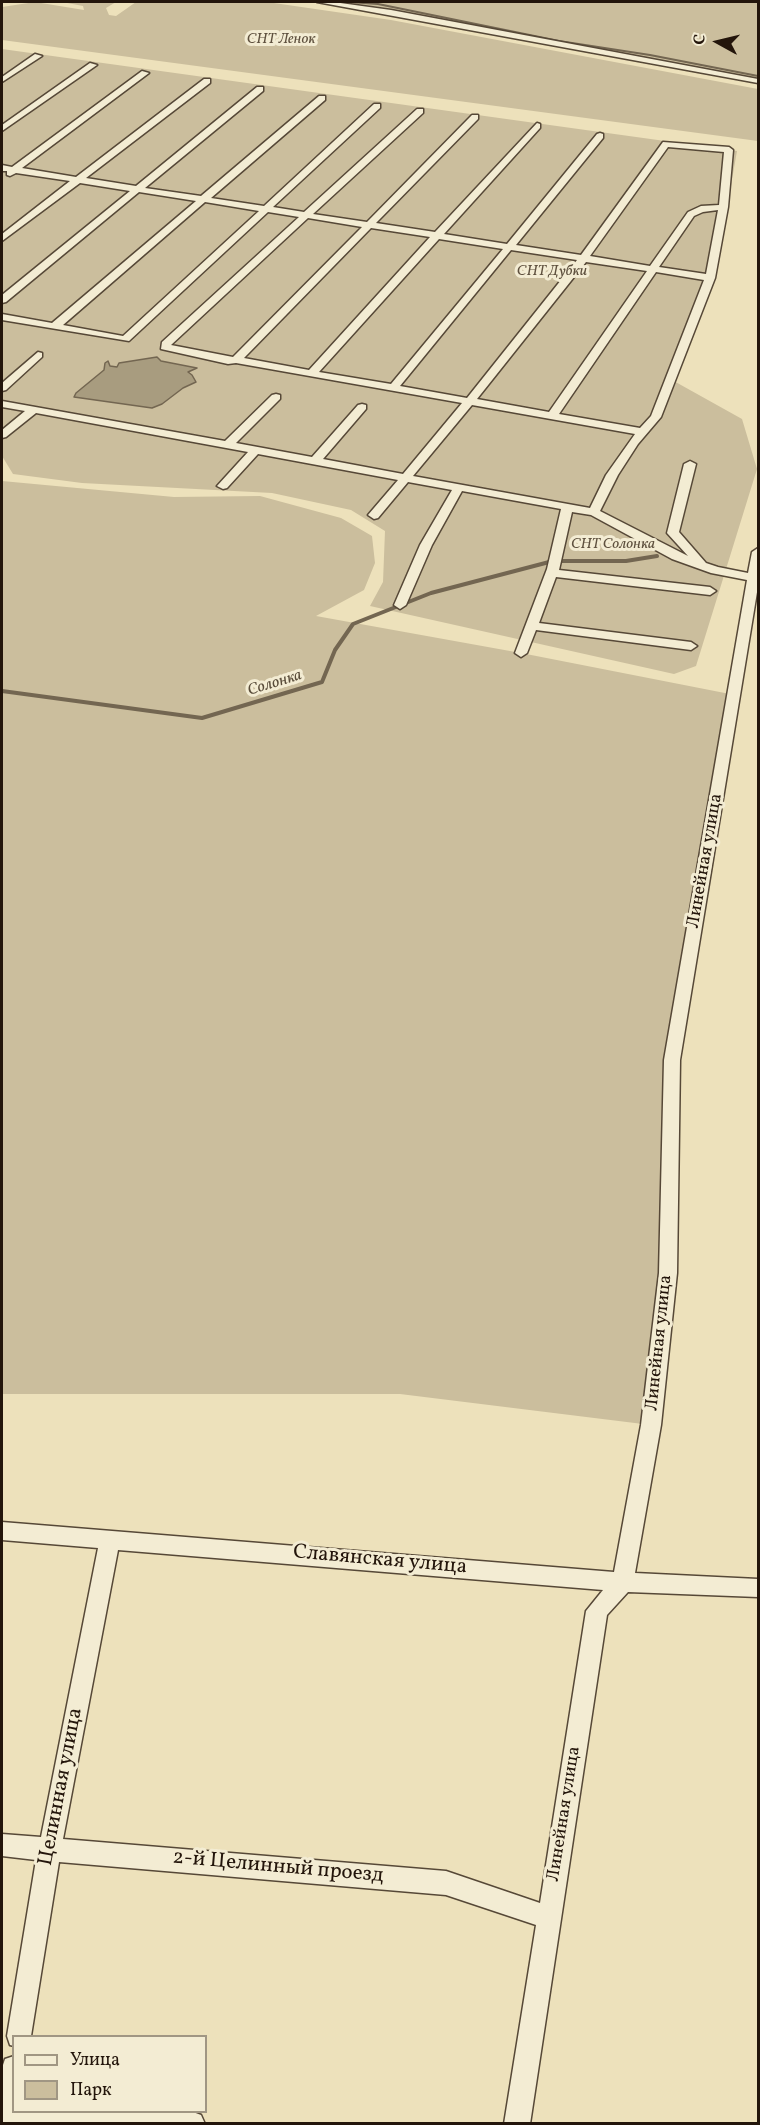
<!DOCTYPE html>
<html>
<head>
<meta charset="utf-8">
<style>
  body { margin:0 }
  #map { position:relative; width:760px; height:2125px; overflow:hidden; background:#ede1bb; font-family:Vollkorn,serif }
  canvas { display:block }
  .frame { position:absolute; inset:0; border:3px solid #23150b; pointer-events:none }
  .legend { position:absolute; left:12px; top:2035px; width:195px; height:78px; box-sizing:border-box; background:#f3ecd3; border:2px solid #a09683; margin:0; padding:8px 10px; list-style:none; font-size:18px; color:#23150b }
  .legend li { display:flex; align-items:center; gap:12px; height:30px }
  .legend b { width:30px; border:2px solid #a09683 }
  .north { position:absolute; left:688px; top:12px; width:60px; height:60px; -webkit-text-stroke:4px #f3ecd3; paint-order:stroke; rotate:278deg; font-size:16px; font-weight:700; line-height:24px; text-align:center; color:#23150b }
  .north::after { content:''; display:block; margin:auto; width:21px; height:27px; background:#23150b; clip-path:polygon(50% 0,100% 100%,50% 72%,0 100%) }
</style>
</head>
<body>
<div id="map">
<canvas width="760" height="2125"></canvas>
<div class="frame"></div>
<ul class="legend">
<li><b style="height:8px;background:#f3ecd3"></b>Улица</li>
<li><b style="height:16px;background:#cbbe9d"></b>Парк</li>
</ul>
<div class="north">С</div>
</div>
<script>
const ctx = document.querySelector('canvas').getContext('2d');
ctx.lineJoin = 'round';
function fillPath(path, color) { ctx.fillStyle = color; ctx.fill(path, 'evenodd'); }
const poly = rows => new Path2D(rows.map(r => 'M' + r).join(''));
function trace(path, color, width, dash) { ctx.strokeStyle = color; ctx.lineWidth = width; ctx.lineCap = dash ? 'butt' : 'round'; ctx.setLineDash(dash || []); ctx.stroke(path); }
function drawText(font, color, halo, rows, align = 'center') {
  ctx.font = font + ' Vollkorn,serif'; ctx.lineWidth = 6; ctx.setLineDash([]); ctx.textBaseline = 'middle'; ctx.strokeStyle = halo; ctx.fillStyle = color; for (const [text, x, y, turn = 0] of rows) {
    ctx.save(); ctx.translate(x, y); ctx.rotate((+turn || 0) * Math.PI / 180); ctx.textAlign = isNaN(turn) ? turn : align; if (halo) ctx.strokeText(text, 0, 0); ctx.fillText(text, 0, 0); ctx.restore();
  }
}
const green = poly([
  [35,2,84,10,83,6,62,2,116,2,106,8,109,15,116,16,136,2,267,2,391,20,758,89,758,141,2,40,2,7],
  [339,2,758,2,758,78,557,42,387,8],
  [2,49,737,151,717,265,672,380,742,419,757,469,696,666,674,674,370,606,383,582,385,531,351,510,272,493,82,483,13,474,2,456],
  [2,481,174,497,260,496,341,518,372,536,375,563,364,590,316,616,521,653,735,695,672,1060,651,1425,400,1394,2,1394]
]);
const water = poly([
  [157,357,161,361,197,368,188,372,192,375,196,382,183,388,162,404,152,408,74,397,76,393,104,370,105,363,108,361,110,366,117,367,119,363,157,357]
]);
const streamFar1 = poly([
  [349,2,378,4,559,41,650,55,758,76]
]);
const stream = poly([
  [2,691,202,718,322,682,335,650,353,624,431,593,553,561,626,561,657,556]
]);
const minor = poly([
  [317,2,333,2,391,10,758,79,758,83,317,2],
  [35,54,42,56,2,82,2,77,35,54],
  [90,63,97,65,2,131,2,125,90,63],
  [142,71,149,73,22,168,76,177,204,79,210,79,210,83,86,178,136,186,257,87,263,87,263,91,145,188,201,196,319,96,325,96,325,100,211,198,264,206,374,104,380,104,380,108,273,207,304,212,417,109,423,109,423,113,313,214,367,222,472,115,478,115,478,119,376,223,435,232,537,123,540,124,540,128,444,234,507,244,597,134,600,133,603,134,603,138,516,245,581,255,663,142,729,147,733,150,728,207,715,278,661,417,638,444,618,475,600,511,688,556,667,533,684,464,690,461,696,464,679,532,706,563,718,567,748,573,752,552,758,548,758,586,680,1060,677,1273,661,1425,635,1573,758,1579,758,1597,628,1592,607,1615,530,2124,504,2124,536,1925,446,1895,59,1862,31,2036,14,2036,14,2046,10,2045,7,2036,36,1860,2,1856,2,1834,41,1837,98,1548,2,1540,2,1522,614,1572,641,1425,659,1273,664,1060,747,580,711,573,672,559,591,515,572,512,559,570,710,587,716,591,710,595,556,577,539,623,691,642,697,646,691,650,536,630,527,653,521,657,515,653,547,569,561,509,462,491,432,545,406,605,400,609,394,605,420,545,452,490,408,482,378,518,374,519,368,515,398,480,258,454,227,488,223,489,217,486,248,452,36,413,6,437,2,438,2,430,25,411,2,407,2,401,225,441,272,395,276,394,280,395,280,399,236,443,312,457,358,405,362,404,366,405,366,409,323,459,403,474,462,403,236,363,228,364,161,349,162,342,299,217,268,212,129,341,2,320,2,314,52,323,196,201,139,192,6,302,2,303,2,295,130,191,80,183,2,241,2,234,70,181,16,173,10,176,7,175,7,171,2,171,2,165,12,167,142,71],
  [668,147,724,152,719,205,701,206,688,212,650,266,590,256,668,147],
  [205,202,259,211,123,336,63,325,205,202],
  [718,210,706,274,659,267,694,216,703,212,718,210],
  [308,218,362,227,233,357,171,345,308,218],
  [371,228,430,237,309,370,244,358,371,228],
  [439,239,503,249,391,384,319,372,439,239],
  [511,250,577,260,467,398,400,386,511,250],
  [586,262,647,271,549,412,477,399,586,262],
  [656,272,704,280,651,416,640,428,559,414,656,272],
  [472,405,635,434,606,475,590,508,413,476,472,405],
  [118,1550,603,1590,586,1611,540,1903,446,1871,63,1839,118,1550],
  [38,352,42,353,42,357,6,390,2,391,2,383,38,352],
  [14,2056,14,2112,193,2112,201,2115,205,2124,2,2124,2,2068,5,2059,14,2056]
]);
const farParknames = [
  ["СНТ Ленок",281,40],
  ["СНТ Дубки",552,272],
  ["СНТ Солонка",613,545]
];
const farWaternames = [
  ["Солонка",275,684,-17]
];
const streetNames = [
  ["Линейная улица",706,861,-80],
  ["Линейная улица",660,1343,-84],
  ["Линейная улица",565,1814,-81]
];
const nearStreetnames = [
  ["Славянская улица",380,1561,5],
  ["Целинная улица",62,1787,-79],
  ["2-й Целинный проезд",278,1868,5]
];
fillPath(green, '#cbbe9d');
fillPath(water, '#a89c7f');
trace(water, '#736651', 1.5);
trace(streamFar1, '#736651', 2);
trace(stream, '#736651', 4);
trace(minor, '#564837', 3);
fillPath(minor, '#f3ecd3');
drawText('italic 15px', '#5e503e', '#f3ecd3', farParknames);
drawText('italic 16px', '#584b39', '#f3ecd3', farWaternames);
drawText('18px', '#23150b', '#f3ecd3', streetNames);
drawText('21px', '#23150b', '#f3ecd3', nearStreetnames);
</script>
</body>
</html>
